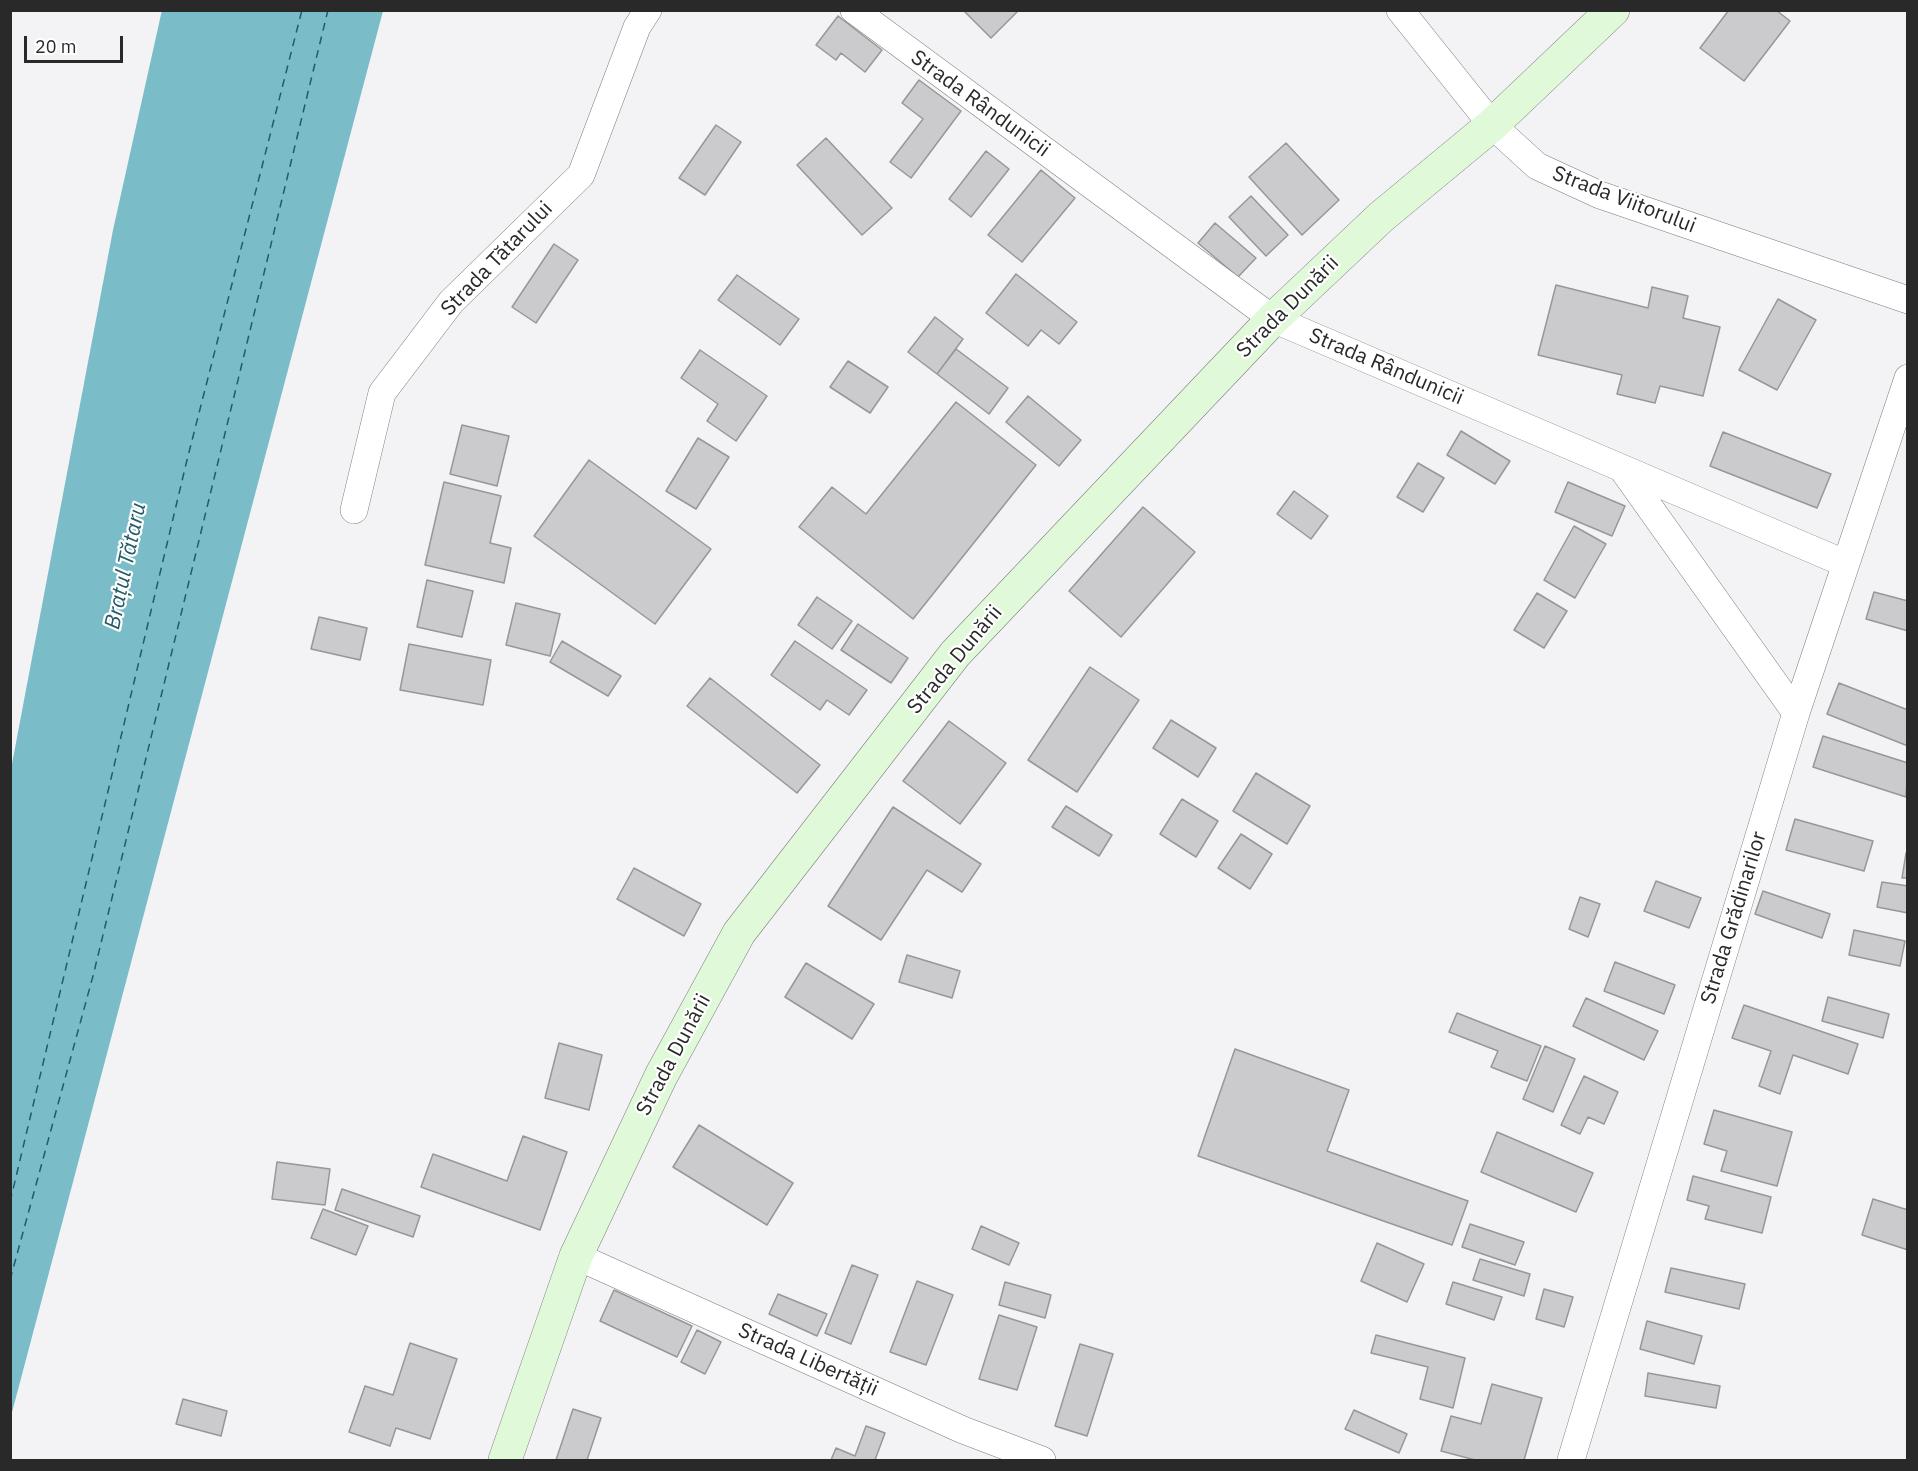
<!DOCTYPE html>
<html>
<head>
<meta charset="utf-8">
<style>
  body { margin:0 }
  #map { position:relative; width:1918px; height:1471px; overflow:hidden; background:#f3f3f6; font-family:"IBM Plex Sans",sans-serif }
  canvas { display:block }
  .frame { position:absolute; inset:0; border:12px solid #29292a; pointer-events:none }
  .scale { position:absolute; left:24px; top:36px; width:99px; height:27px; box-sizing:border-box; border:3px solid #29292a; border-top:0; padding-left:8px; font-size:18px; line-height:21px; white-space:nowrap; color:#29292a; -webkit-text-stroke:4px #fff; paint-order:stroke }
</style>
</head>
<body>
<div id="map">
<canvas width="1918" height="1471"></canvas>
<div class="frame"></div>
<div class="scale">20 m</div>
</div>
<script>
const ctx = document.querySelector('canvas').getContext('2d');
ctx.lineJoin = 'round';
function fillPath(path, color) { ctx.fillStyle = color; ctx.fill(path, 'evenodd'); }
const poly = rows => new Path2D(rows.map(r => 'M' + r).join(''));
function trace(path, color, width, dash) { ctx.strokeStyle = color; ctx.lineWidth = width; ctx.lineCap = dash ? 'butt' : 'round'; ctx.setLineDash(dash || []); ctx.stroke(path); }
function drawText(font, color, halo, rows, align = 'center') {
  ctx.font = font + ' "IBM Plex Sans",sans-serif'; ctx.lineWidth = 4.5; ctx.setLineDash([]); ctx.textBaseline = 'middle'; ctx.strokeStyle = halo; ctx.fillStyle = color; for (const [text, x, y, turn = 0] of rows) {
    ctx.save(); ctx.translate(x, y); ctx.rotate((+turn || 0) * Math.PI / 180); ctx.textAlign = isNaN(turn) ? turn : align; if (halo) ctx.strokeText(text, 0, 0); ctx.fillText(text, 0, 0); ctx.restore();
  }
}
const water = poly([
  [162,10,383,11,11,1416,11,769,113,230]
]);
const ferry = poly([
  [10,1202,187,460,302,10],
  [10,1280,93,976,328,10]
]);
const building = poly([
  [963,10,1019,10,991,38,963,10],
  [1729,10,1776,10,1790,21,1744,81,1700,48,1729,10],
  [838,16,882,50,865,72,841,53,836,60,816,45,838,16],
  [919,80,961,111,911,178,890,162,923,119,902,103,919,80],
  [716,125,741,142,705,195,679,178,716,125],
  [826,138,892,208,862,235,797,165,826,138],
  [1286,143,1339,200,1302,235,1249,177,1286,143],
  [986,151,1009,169,971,217,949,199,986,151],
  [1041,170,1075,198,1022,262,988,235,1041,170],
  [1251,196,1288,235,1266,256,1229,217,1251,196],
  [1215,223,1256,258,1238,277,1198,243,1215,223],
  [554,244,578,260,536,323,512,307,554,244],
  [1016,274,1077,322,1059,344,1041,330,1028,346,986,313,1016,274],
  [737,275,799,319,780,345,718,300,737,275],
  [1556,285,1648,308,1652,287,1688,296,1683,318,1720,327,1703,396,1660,386,1655,403,1617,394,1622,375,1538,355,1556,285],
  [1778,299,1816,320,1777,390,1739,370,1778,299],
  [935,317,963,339,937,374,908,352,935,317],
  [956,349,1008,388,989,414,937,374,956,349],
  [700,350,767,396,736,441,707,421,718,404,681,378,700,350],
  [848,361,888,387,870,413,830,387,848,361],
  [1028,396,1081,440,1059,466,1006,422,1028,396],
  [956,402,1036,465,913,619,799,527,832,487,866,514,956,402],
  [462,425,509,436,497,486,450,474,462,425],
  [1461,431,1510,461,1495,484,1447,455,1461,431],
  [1723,432,1831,474,1817,508,1710,466,1723,432],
  [698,438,729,457,696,509,666,491,698,438],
  [589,460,711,549,655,624,534,536,589,460],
  [1418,463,1444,478,1423,512,1397,497,1418,463],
  [444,482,501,496,490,543,511,548,504,583,425,565,444,482],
  [1568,482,1625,506,1612,536,1555,512,1568,482],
  [1294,491,1328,516,1311,539,1277,514,1294,491],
  [1143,507,1195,552,1121,637,1069,591,1143,507],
  [1574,526,1606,544,1575,598,1544,580,1574,526],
  [427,580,473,591,462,637,417,627,427,580],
  [1874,592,1908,601,1908,631,1866,619,1874,592],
  [1537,593,1567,611,1544,648,1514,630,1537,593],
  [817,597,852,621,832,649,798,625,817,597],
  [516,603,560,614,550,656,506,645,516,603],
  [319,617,367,628,360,660,311,649,319,617],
  [858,624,908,658,891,683,841,650,858,624],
  [562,641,621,676,608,696,550,662,562,641],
  [795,641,867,690,849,715,827,700,820,710,771,675,795,641],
  [409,644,491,660,483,705,400,690,409,644],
  [1090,667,1139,700,1077,792,1028,760,1090,667],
  [710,678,820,765,797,793,687,706,710,678],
  [1839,683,1908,710,1908,746,1827,714,1839,683],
  [1171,720,1216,748,1198,777,1153,748,1171,720],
  [949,721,1006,763,960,824,903,781,949,721],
  [1823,736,1908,763,1906,797,1813,767,1823,736],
  [1256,773,1310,806,1287,844,1233,811,1256,773],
  [1182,799,1218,821,1196,857,1160,834,1182,799],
  [1066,806,1112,835,1099,856,1052,827,1066,806],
  [893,807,981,864,962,892,927,870,881,940,828,906,893,807],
  [1795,819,1873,841,1864,871,1786,850,1795,819],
  [1241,834,1272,854,1250,889,1218,868,1241,834],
  [1906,853,1908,853,1908,878,1902,878,1906,853],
  [634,868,701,904,684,936,617,899,634,868],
  [1656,881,1701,898,1689,928,1644,911,1656,881],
  [1882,882,1908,886,1908,913,1877,907,1882,882],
  [1763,891,1830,914,1822,938,1755,914,1763,891],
  [1580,897,1600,904,1588,937,1569,929,1580,897],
  [1854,930,1905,941,1900,966,1849,955,1854,930],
  [907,955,960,971,952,998,899,982,907,955],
  [1615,962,1675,985,1664,1014,1604,991,1615,962],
  [806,963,874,1004,852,1039,785,997,806,963],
  [1828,997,1889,1014,1883,1038,1822,1021,1828,997],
  [1586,998,1658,1031,1644,1060,1573,1026,1586,998],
  [1744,1005,1858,1044,1848,1074,1793,1055,1780,1094,1759,1086,1771,1051,1732,1038,1744,1005],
  [1457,1013,1541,1046,1527,1081,1491,1067,1498,1051,1449,1032,1457,1013],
  [559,1043,602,1055,589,1110,545,1098,559,1043],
  [1545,1046,1575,1059,1553,1112,1523,1099,1545,1046],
  [1235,1049,1349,1090,1327,1151,1468,1201,1452,1245,1198,1156,1235,1049],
  [1584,1076,1618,1092,1604,1124,1588,1117,1580,1134,1561,1125,1584,1076],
  [1714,1110,1792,1132,1777,1186,1721,1171,1727,1151,1704,1144,1714,1110],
  [699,1125,793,1183,767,1225,673,1167,699,1125],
  [1497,1132,1593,1173,1576,1212,1481,1172,1497,1132],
  [523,1136,567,1152,540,1230,421,1187,433,1154,507,1181,523,1136],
  [277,1162,330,1169,325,1205,272,1199,277,1162],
  [1693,1176,1771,1197,1762,1233,1705,1219,1709,1206,1687,1200,1693,1176],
  [342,1189,420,1216,413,1237,335,1210,342,1189],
  [1873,1199,1908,1210,1908,1250,1862,1235,1873,1199],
  [323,1209,368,1226,356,1255,311,1238,323,1209],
  [1470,1224,1524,1242,1515,1265,1462,1247,1470,1224],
  [981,1226,1019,1243,1009,1265,972,1249,981,1226],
  [1377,1243,1424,1264,1407,1302,1361,1281,1377,1243],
  [1480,1259,1530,1274,1524,1296,1473,1280,1480,1259],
  [852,1265,878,1275,851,1344,825,1333,852,1265],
  [1671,1268,1745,1284,1739,1309,1665,1292,1671,1268],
  [917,1281,953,1295,926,1365,890,1352,917,1281],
  [1005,1282,1051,1295,1045,1318,999,1305,1005,1282],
  [1453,1282,1502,1297,1494,1320,1446,1304,1453,1282],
  [1544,1289,1573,1297,1564,1327,1536,1319,1544,1289],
  [614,1290,692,1326,677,1357,600,1321,614,1290],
  [778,1294,827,1314,817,1336,769,1314,778,1294],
  [999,1315,1037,1327,1017,1390,979,1379,999,1315],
  [1647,1321,1702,1336,1694,1364,1640,1349,1647,1321],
  [697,1330,721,1342,705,1374,681,1362,697,1330],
  [1376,1335,1465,1358,1453,1408,1420,1399,1428,1367,1371,1353,1376,1335],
  [410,1343,457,1359,430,1439,396,1428,390,1446,349,1432,365,1386,393,1395,410,1343],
  [1080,1344,1113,1354,1087,1436,1055,1426,1080,1344],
  [1648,1373,1720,1386,1716,1408,1645,1396,1648,1373],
  [1492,1384,1542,1398,1524,1460,1475,1460,1441,1451,1451,1416,1481,1424,1492,1384],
  [183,1399,227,1411,221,1436,176,1424,183,1399],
  [573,1409,601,1418,587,1460,556,1460,573,1409],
  [1354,1410,1407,1434,1399,1453,1345,1429,1354,1410],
  [866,1426,885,1433,875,1460,831,1460,836,1448,855,1456,866,1426]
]);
const minor = poly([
  [854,10,1273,319,1844,563],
  [1400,10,1492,125,1537,166,1600,195,1908,300],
  [1623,470,1796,713],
  [354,510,382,393,451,302,581,175,637,27,648,10],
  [576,1256,963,1430,1042,1460],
  [1571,1460,1796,713,1908,378]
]);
const secondary = poly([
  [505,1460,576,1256,661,1076,739,933,955,654,1273,319,1381,217,1492,125,1613,10]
]);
const streetNames = [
  ["Strada Rândunicii",980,104,36],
  ["Strada Viitorului",1624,200,21],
  ["Strada Tătarului",497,259,-46],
  ["Strada Dunării",1288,307,-45],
  ["Strada Rândunicii",1386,367,23],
  ["Strada Dunării",955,660,-50],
  ["Strada Grădinarilor",1734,918,-73],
  ["Strada Dunării",674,1055,-62],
  ["Strada Libertății",808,1360,24]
];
const waterNames = [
  ["Brațul Tătaru",126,566,-78]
];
fillPath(water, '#7abcc8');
trace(ferry, '#245c65', 1.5, [8, 6]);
fillPath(building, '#cbcbce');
trace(building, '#979799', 1.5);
trace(minor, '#7c7d7f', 28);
trace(secondary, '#7c7d7f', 34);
trace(minor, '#fff', 27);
trace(secondary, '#e0f9d8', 33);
drawText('21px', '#29292a', '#fff', streetNames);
drawText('italic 22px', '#245c65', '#fff', waterNames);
</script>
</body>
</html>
